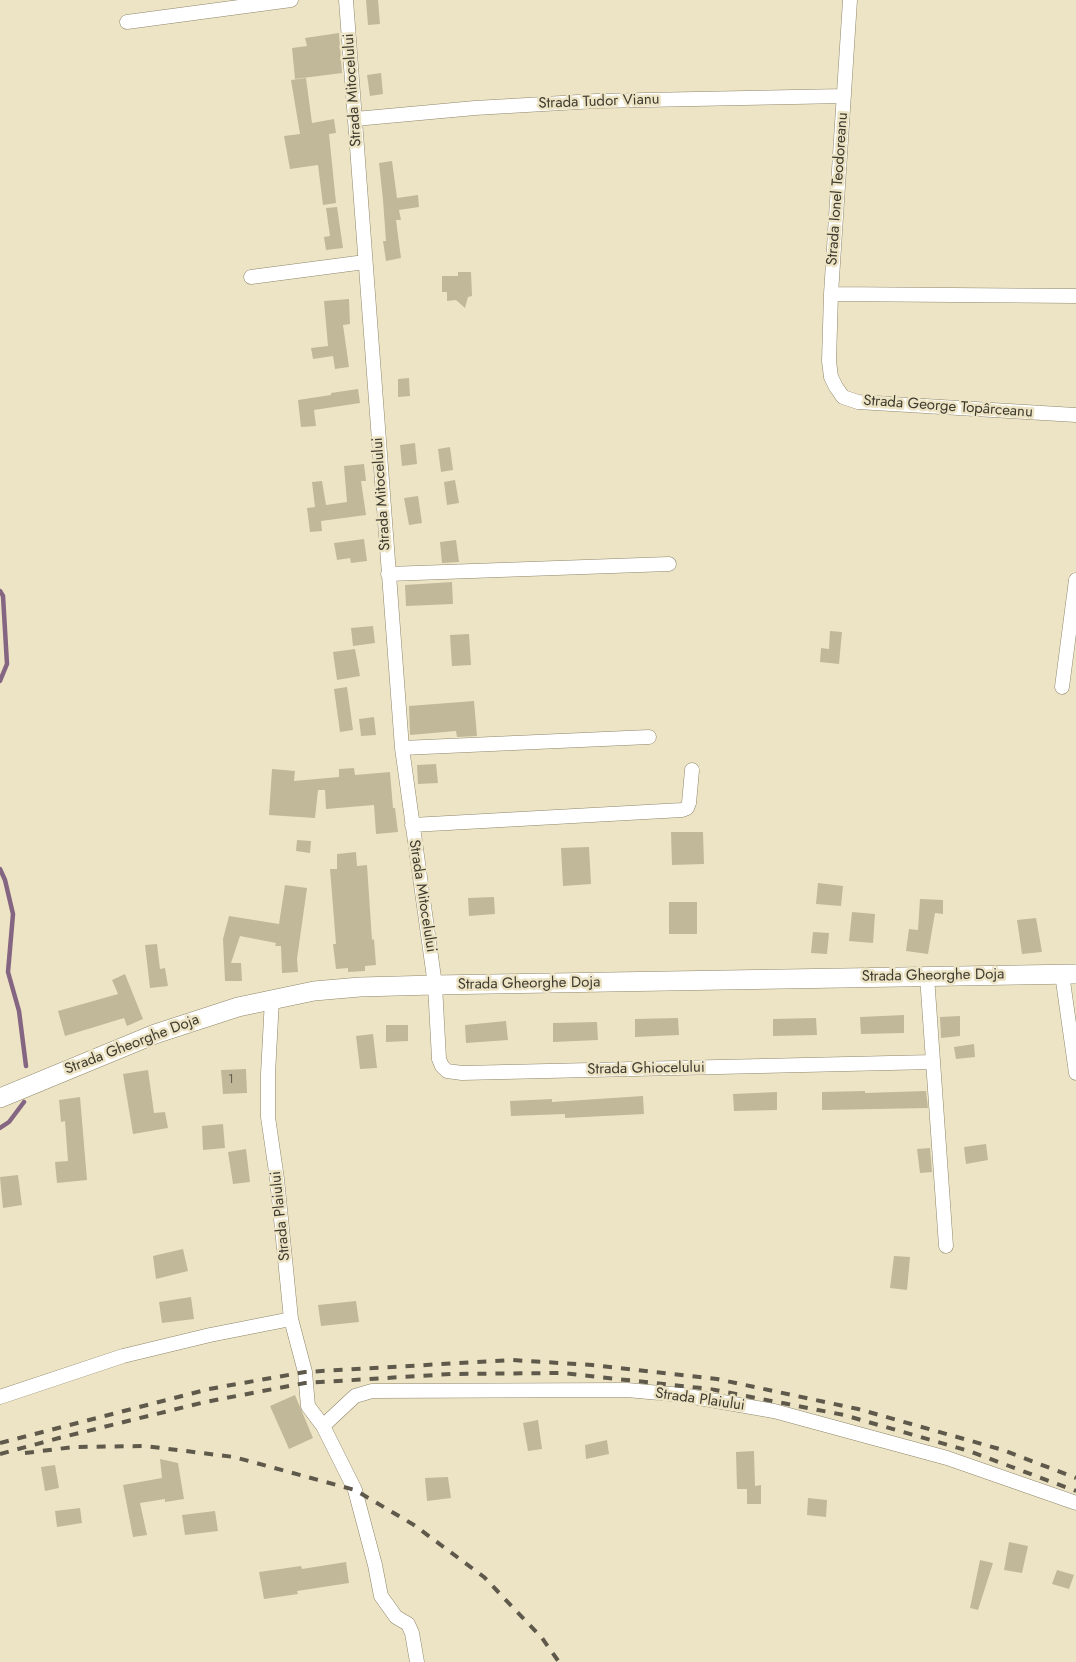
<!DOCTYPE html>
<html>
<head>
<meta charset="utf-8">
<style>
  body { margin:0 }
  canvas { display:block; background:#ede4c5 }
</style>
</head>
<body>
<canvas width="1076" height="1662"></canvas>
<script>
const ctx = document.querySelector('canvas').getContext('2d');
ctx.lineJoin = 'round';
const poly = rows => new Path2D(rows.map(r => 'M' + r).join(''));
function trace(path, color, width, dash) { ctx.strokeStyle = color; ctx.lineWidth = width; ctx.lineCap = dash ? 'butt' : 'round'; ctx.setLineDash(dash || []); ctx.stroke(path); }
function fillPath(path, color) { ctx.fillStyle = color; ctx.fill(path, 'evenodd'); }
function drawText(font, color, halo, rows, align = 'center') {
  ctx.font = font + ' Jost,sans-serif'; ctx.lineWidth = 5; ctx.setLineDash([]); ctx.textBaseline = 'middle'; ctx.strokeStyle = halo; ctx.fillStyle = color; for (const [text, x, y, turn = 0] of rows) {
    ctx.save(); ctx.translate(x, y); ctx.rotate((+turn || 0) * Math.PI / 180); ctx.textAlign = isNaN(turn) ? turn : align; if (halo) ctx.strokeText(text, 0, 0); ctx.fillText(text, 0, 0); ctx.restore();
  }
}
const stream = poly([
  [0,591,3,596,7,664,0,681],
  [0,869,5,880,13,914,8,972,19,1011,26,1066],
  [0,1128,9,1122,24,1102]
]);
const building = poly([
  [366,0,378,0,380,24,368,25],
  [339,33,342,73,295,79,292,48,307,46,305,38],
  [381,73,383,94,370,96,367,75],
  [306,78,312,123,334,119,336,133,329,134,336,203,323,205,318,165,290,169,284,136,300,134,291,80],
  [392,161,397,198,418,195,419,207,399,210,401,220,396,220,401,258,386,261,383,241,386,241,383,200,379,163],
  [337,207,343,248,326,250,324,237,330,236,326,208],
  [458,272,471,272,472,296,468,297,465,308,456,300,447,301,447,292,442,292,442,276,458,276],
  [349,299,350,324,343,325,349,367,335,369,333,356,313,359,311,348,328,346,324,301],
  [409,378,410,396,398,397,398,379],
  [358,389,360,403,314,410,316,426,301,427,298,400,331,395,331,393],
  [415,443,417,464,402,466,400,445],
  [450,447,453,470,441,472,438,449],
  [364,464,366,481,361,481,366,515,321,521,322,531,310,532,307,508,315,507,312,482,322,481,326,505,347,502,344,466],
  [455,480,459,503,447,505,444,482],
  [418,496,422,523,409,525,404,498],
  [364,539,367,561,351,563,350,558,337,560,334,543],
  [456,540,459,562,442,563,440,542],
  [452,582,453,604,406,606,405,585],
  [373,626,375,643,353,646,351,628],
  [830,631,842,632,839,664,820,662,821,648,829,649],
  [469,634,471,665,452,666,450,635],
  [355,649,360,676,337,680,333,652],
  [347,687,353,730,340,732,334,689],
  [474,701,477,736,457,737,456,731,410,735,409,706],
  [374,717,376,735,361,736,359,719],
  [436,764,438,783,418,784,417,765],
  [354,768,355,775,390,772,393,808,395,808,398,832,376,834,374,805,326,809,325,790,318,790,315,818,269,815,272,769,295,771,294,781,339,777,339,769],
  [671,832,703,832,704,864,672,865],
  [297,840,311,841,310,853,296,851],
  [589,847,591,884,563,886,561,848],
  [356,852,357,866,367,865,372,940,374,939,376,965,365,966,365,971,348,972,348,968,336,969,333,944,336,944,330,869,337,869,337,854],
  [818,883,843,886,841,906,816,904],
  [285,885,307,888,297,959,298,972,282,973,281,946,275,946,276,943,240,936,231,963,241,963,242,981,225,981,223,939,229,916,279,924],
  [494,897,495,914,469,916,468,898],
  [920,899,943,900,943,914,935,913,928,954,906,951,909,929,918,930],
  [669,902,697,902,697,934,669,934],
  [852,912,875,914,873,943,849,941],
  [1036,918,1042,952,1022,954,1017,920],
  [813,932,829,933,827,954,811,953],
  [157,944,160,969,165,968,168,986,150,988,145,945],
  [125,974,143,1019,127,1026,124,1018,65,1036,58,1011,118,994,112,980],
  [904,1015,904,1033,861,1034,860,1017],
  [960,1016,960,1036,941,1038,940,1017],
  [678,1018,679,1035,635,1037,635,1019],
  [816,1018,817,1035,773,1036,773,1019],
  [506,1021,508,1040,466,1043,465,1025],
  [597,1022,598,1040,553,1042,553,1023],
  [386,1025,408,1025,408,1041,386,1042],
  [373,1034,377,1068,360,1069,356,1036],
  [974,1044,975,1057,956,1059,954,1047],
  [246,1069,247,1093,223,1094,221,1070],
  [148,1070,154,1113,165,1112,168,1128,133,1134,123,1074],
  [865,1091,865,1093,926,1091,928,1108,822,1110,822,1092],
  [777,1092,777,1110,734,1111,733,1094],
  [643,1096,644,1114,565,1118,565,1114,511,1116,510,1101,552,1099,552,1102],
  [80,1097,87,1180,57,1183,55,1162,68,1161,65,1121,61,1122,59,1100],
  [223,1124,225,1148,203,1150,202,1126],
  [986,1144,988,1160,966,1164,964,1147],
  [930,1148,932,1172,920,1173,917,1149],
  [246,1149,250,1182,233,1184,228,1152],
  [18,1175,22,1205,3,1208,0,1177],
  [183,1249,188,1271,156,1279,153,1256],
  [894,1256,910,1257,907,1290,890,1288],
  [191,1297,194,1319,162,1323,159,1302],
  [356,1301,359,1322,321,1326,318,1305],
  [295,1395,313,1438,289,1449,270,1406],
  [538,1420,542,1449,528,1451,523,1423],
  [607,1440,609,1454,586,1459,585,1445],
  [754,1451,755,1486,761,1485,761,1504,747,1504,747,1489,737,1489,736,1452],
  [160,1459,178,1463,184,1499,165,1502,165,1499,140,1503,147,1535,133,1537,123,1485,162,1478],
  [55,1465,59,1488,45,1491,41,1467],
  [448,1477,451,1498,427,1501,425,1478],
  [808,1498,827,1500,826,1517,807,1515],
  [80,1508,82,1523,57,1527,55,1511],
  [215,1511,218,1531,185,1535,182,1515],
  [1009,1542,1028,1546,1022,1573,1004,1570],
  [980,1560,993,1563,978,1610,970,1608],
  [346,1562,349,1583,297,1591,298,1594,264,1599,259,1572,301,1566,302,1569],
  [1057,1570,1074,1575,1069,1589,1052,1584]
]);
const minor = poly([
  [346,0,402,748,435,985,439,1059,442,1066,447,1071,462,1073,933,1062],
  [850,0,831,294,829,361,831,377,836,387,843,397,858,402,1076,415],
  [127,22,291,0],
  [355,119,475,108,596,101,844,96],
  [251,277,365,262],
  [831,294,1076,296],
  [388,574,669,564],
  [1062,687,1076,580],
  [402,748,649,737],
  [412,825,682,810,687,808,689,803,692,770],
  [1062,974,1076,1073],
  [927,976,946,1246],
  [272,999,268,1074,268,1117,277,1179,291,1319,305,1372,308,1406,323,1426,355,1490,375,1565,381,1596,396,1617,408,1624,412,1633,417,1662],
  [0,1397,123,1356,210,1335,291,1319],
  [323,1426,355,1396,372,1391,627,1390,682,1395,774,1411,947,1458,1076,1503]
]);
const secondary = poly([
  [0,1098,155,1034,238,1007,314,991,360,987,435,985,1076,974]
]);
const rail = poly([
  [0,1443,209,1389,305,1372,512,1360,592,1365,717,1379,858,1409,1003,1450,1076,1478],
  [25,1453,74,1447,145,1446,234,1457,355,1490,414,1525,484,1577,542,1638,559,1662],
  [0,1454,59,1438,205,1402,305,1383,451,1374,562,1373,710,1389,844,1415,969,1451,1076,1491]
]);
const numberNames = [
  ["1",231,1080]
];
const streetNames = [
  ["Strada Mitocelului",353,90,-94],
  ["Strada Tudor Vianu",599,102,-2],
  ["Strada Ionel Teodoreanu",838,189,-86],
  ["Strada George Topârceanu",948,407,4],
  ["Strada Mitocelului",382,494,-94],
  ["Strada Mitocelului",422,896,81],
  ["Strada Gheorghe Doja",933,976,-1],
  ["Strada Gheorghe Doja",529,984,-1],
  ["Strada Gheorghe Doja",132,1045,-21],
  ["Strada Ghiocelului",646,1069,-1],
  ["Strada Plaiului",281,1216,-96],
  ["Strada Plaiului",700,1400,8]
];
trace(stream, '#856682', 4.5);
fillPath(building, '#c1b89a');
trace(minor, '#8f866a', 15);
trace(secondary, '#8f866a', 20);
trace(minor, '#fff', 14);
trace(secondary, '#fff', 19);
trace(rail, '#5e594a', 4, [9, 9]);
drawText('12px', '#5f5a49', null, numberNames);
drawText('15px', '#3e3a2e', '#ede4c5', streetNames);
</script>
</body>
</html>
